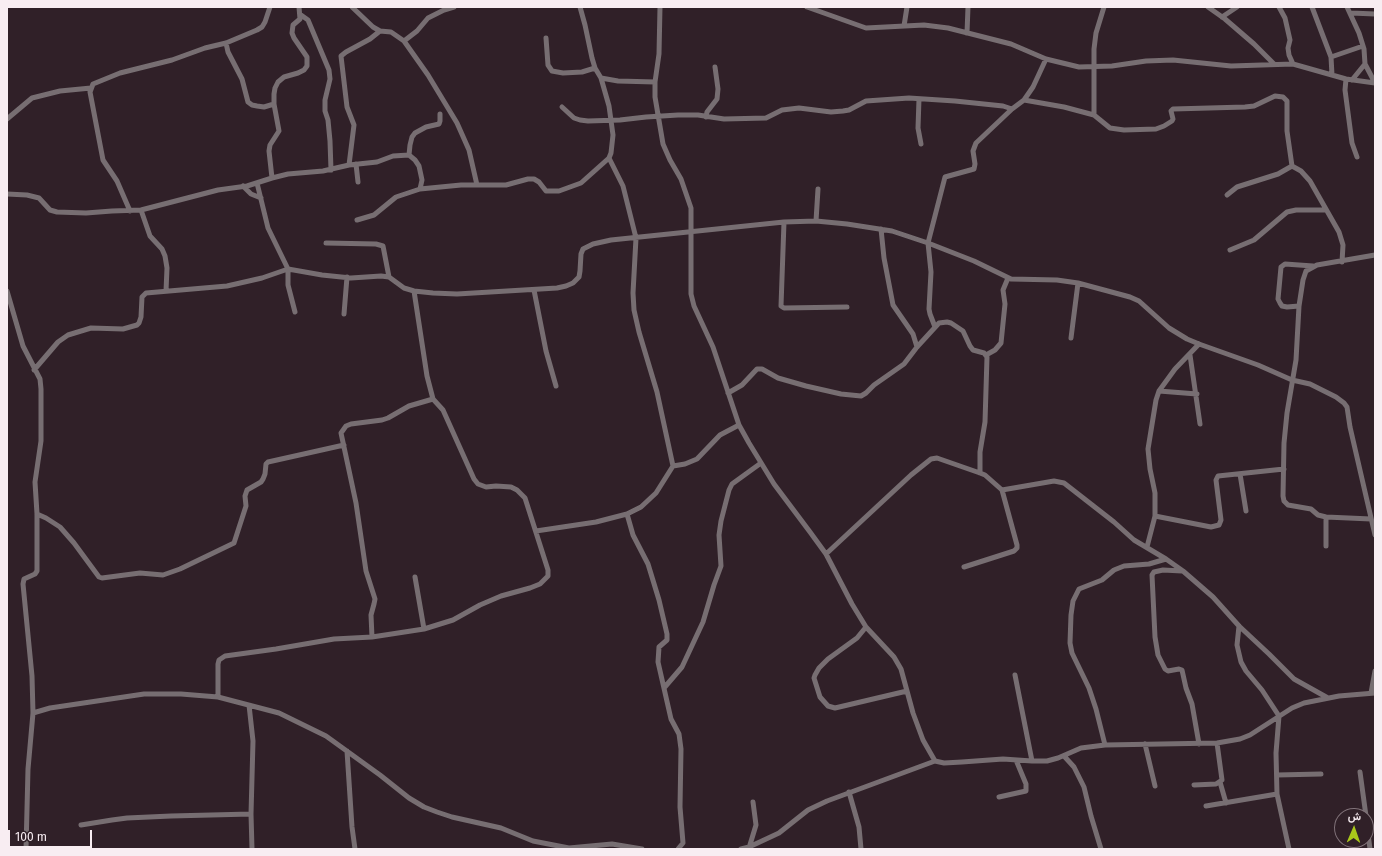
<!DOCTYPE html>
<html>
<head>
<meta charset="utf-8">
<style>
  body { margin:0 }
  #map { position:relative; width:1382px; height:856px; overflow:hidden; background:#302028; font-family:"Fira Sans",Vazirmatn,sans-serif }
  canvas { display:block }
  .frame { position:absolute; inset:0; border:8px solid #f8edf2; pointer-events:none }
  .north { position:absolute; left:1334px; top:808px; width:40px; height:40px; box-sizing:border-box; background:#302028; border:1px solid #807279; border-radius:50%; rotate:2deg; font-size:11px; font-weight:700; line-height:16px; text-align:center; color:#f8edf2 }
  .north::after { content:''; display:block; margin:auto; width:14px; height:18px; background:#a9c71b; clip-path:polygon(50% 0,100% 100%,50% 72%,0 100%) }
  .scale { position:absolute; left:8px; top:830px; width:84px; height:18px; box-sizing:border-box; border:2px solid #f8edf2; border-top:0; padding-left:5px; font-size:12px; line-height:14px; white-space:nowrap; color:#f8edf2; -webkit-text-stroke:3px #302028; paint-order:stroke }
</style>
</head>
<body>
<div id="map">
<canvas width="1382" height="856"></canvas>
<div class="frame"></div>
<div class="north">ش</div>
<div class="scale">100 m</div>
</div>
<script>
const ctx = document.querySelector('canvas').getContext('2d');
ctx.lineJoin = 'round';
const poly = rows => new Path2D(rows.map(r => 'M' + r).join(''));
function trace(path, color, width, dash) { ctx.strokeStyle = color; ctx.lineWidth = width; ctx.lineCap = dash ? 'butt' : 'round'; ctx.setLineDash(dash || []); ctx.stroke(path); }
const street = poly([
  [352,7,373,27,380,31,391,32,404,41],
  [454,7,444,10,428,18,417,31,404,41,428,75,457,123,469,150,477,185],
  [660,7,659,54,655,82,655,97,663,144,670,160,681,179,691,208,691,294,694,306,713,347,739,425,749,443,774,484,810,532,826,554,852,604,866,627,894,657,901,669,913,713,923,740,935,761],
  [807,7,866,28,924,25,948,28,1011,44,1046,59,1079,67,1112,66,1146,61,1173,60,1231,66,1293,64,1346,79,1375,83],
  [1208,7,1225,19,1254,44,1274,64],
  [1279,7,1285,18,1290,40,1288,48,1289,55,1293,64],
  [1312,7,1331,57,1332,75],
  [1347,7,1359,33,1364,49,1365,64,1375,83],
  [1351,13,1375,14],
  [301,15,308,20,329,70,330,79,325,100,325,111,328,120,330,141,331,170],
  [1222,17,1237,7],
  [904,26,907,7],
  [967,33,968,7],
  [546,38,548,65,552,71,563,73,582,72,595,68],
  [226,43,228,52,242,79,248,102,252,105,257,106,264,107,274,104],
  [1331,57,1363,46],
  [601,78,618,81,655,82],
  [1346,79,1345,90,1352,143,1357,157],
  [1352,80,1365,64],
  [919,99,918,128,921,144],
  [1024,100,1064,107,1094,115,1110,128,1124,130,1156,129,1164,126,1172,121,1173,119,1171,111,1173,109,1245,107,1254,106,1275,96,1283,97,1287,101,1287,131,1292,166,1301,171,1310,181,1339,232,1343,245,1342,262],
  [562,107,574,118,580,120,588,121,620,120,646,117,678,115,698,115,724,119,766,118,782,110,799,108,831,112,843,111,849,110,866,101,909,98,955,101,1003,106,1012,109],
  [1094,115,1094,49,1096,33,1104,7],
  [706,117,707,112,717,99,718,89,715,67],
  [7,119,32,98,60,91,91,88],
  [409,155,410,145,412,137,415,133,426,127,439,124,440,121,440,114],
  [609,158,623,186,636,238,633,293,634,310,639,332,657,392,673,466],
  [356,164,358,182],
  [349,165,354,125,347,107,341,56,346,52,370,39,380,31],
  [272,178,269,151,270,145,279,131,274,104,274,94,275,88,278,82,284,77,298,73,304,70,307,66,307,57,294,38,292,33,293,25,300,19,299,7],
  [257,183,268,228,288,269,288,285,295,312],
  [243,186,251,194,261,198],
  [7,194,27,195,39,198,50,210,57,212,86,213,112,211,141,210,218,190,247,186,272,178,288,174,323,171,349,165,377,162,393,156,409,155,415,160,419,166,422,180,420,189],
  [1227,195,1237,187,1278,174,1292,166],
  [141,210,150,236,162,249,165,256,167,268,166,291],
  [130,211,117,181,103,160,90,92,93,84,120,73,172,60,205,48,226,43,257,30,262,27,265,22,270,7],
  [357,220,374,215,396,197,420,189,461,185,506,185,528,179,534,179,539,182,546,191,559,191,581,183,609,158,611,153,613,135,609,106,601,78,595,68,592,58,585,25,580,7],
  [816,221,818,189],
  [784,222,781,306,784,308,847,307],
  [881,229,884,258,893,305,913,334,917,347],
  [326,243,376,244,383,246,389,277],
  [1230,250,1254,240,1287,212,1296,210,1326,210],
  [534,290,546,351,556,386],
  [7,291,23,346,40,379,41,389,41,441,35,482,37,514,37,571,35,574,24,579,23,584,32,676,33,713,28,769,26,849],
  [1299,306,1287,307,1282,306,1280,303,1278,299,1281,267,1285,264,1313,266],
  [344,314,347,277],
  [935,327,930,314,929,309,931,272,928,243,945,177,974,169,975,164,973,151,976,143,1012,109,1024,100,1033,87,1046,59],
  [1071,338,1078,283],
  [986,355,995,350,1001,343,1005,304,1003,290,1008,278],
  [1190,355,1200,424],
  [34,370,58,342,68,335,91,328,123,329,137,325,139,323,141,317,142,297,146,293,227,286,262,278,288,269,322,275,351,278,381,276,389,277,404,288,414,291,433,293,457,294,557,288,566,286,573,283,579,277,580,271,581,254,583,249,593,244,611,240,784,222,816,221,847,224,892,231,928,243,974,261,1011,279,1057,280,1078,283,1130,297,1139,301,1169,328,1187,339,1199,344,1258,365,1292,380,1310,384,1336,397,1344,403,1347,407,1350,427,1375,535],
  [1159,391,1197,394],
  [728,393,742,385,757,369,762,369,778,378,806,386,841,394,861,396,866,393,874,385,904,364,917,347,939,323,947,322,951,323,963,331,970,346,973,350,984,353,987,357,985,422,980,452,980,473],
  [1240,474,1246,511],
  [37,514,46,518,60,527,74,543,99,577,102,578,140,573,163,575,180,569,234,543,246,506,245,496,247,490,261,482,263,479,265,474,266,464,268,462,344,445],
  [627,514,633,535,648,564,659,600,667,634,667,640,659,647,658,662,671,719,679,734,681,749,680,807,683,843,678,849],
  [1155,516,1211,527,1219,525,1221,520,1216,480,1218,476,1284,469],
  [1371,519,1326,517,1318,515,1311,509,1288,505,1284,501,1283,496,1284,443,1287,413,1296,360,1299,306,1303,280,1306,271,1317,265,1375,255],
  [536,531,596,522,627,514,641,507,656,493,673,466,685,464,697,459,720,435,739,425],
  [1326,546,1326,517],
  [1147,547,1155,516,1155,493,1150,469,1148,449,1156,400,1159,391,1175,369,1199,344],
  [826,554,911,475,931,459,937,458,980,473,985,475,1002,490,1054,481,1064,483,1114,522,1134,540,1166,559,1183,571,1213,597,1239,626,1269,654,1294,679,1328,698],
  [964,567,1014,551,1017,548,1017,545,1002,490],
  [1182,571,1163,570,1154,572,1152,575,1155,637,1158,655,1165,669,1168,671,1179,669,1182,670,1186,688,1192,704,1199,744],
  [415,577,424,629],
  [1239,626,1237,645,1241,662,1246,671,1262,690,1279,716,1276,753,1277,794,1289,849],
  [866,627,857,638,828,659,819,668,815,675,814,678,820,697,828,706,835,708,907,691],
  [372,637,371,615,374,604,375,599,366,571,356,503,341,433,346,426,351,424,382,420,388,418,409,406,433,399],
  [1015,675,1032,761],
  [664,688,682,667,703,622,714,585,721,566,719,535,721,521,729,490,732,484,761,463],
  [1371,693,1375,671],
  [218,697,218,664,219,660,225,656,276,649,334,639,372,637,424,629,453,620,480,605,501,596,530,588,540,584,548,576,548,570,525,498,517,490,511,487,496,486,486,487,478,484,474,479,443,410,433,399,427,376,414,291],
  [249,705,253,741,251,814,252,849],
  [33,713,50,708,144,694,181,694,218,697,279,713,326,736,380,775,409,798,424,807,437,812,452,817,501,828,533,841,569,848,612,844,642,849],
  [1145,744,1155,786],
  [1105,745,1096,709,1089,688,1072,653,1070,643,1071,615,1073,601,1079,589,1102,580,1114,570,1124,566,1149,564,1166,559],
  [347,751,352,827,355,849],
  [1064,756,1074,767,1084,787,1091,816,1101,849],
  [1360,772,1366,816],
  [1277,775,1321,774],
  [1220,782,1226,803],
  [1194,785,1216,784,1222,780,1217,743],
  [849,792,859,827,861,849],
  [999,797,1026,791,1026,784,1016,760],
  [1206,806,1277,794],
  [1366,818,1370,849],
  [81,825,112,820,127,818,171,816,251,814],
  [749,848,756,825,753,802],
  [741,849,749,847,779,833,808,810,827,801,935,761,944,763,962,762,1003,759,1032,761,1047,761,1058,758,1081,748,1105,745,1217,743,1240,739,1250,735,1292,708,1304,703,1339,696,1375,693]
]);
trace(street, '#776e72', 5);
</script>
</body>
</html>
